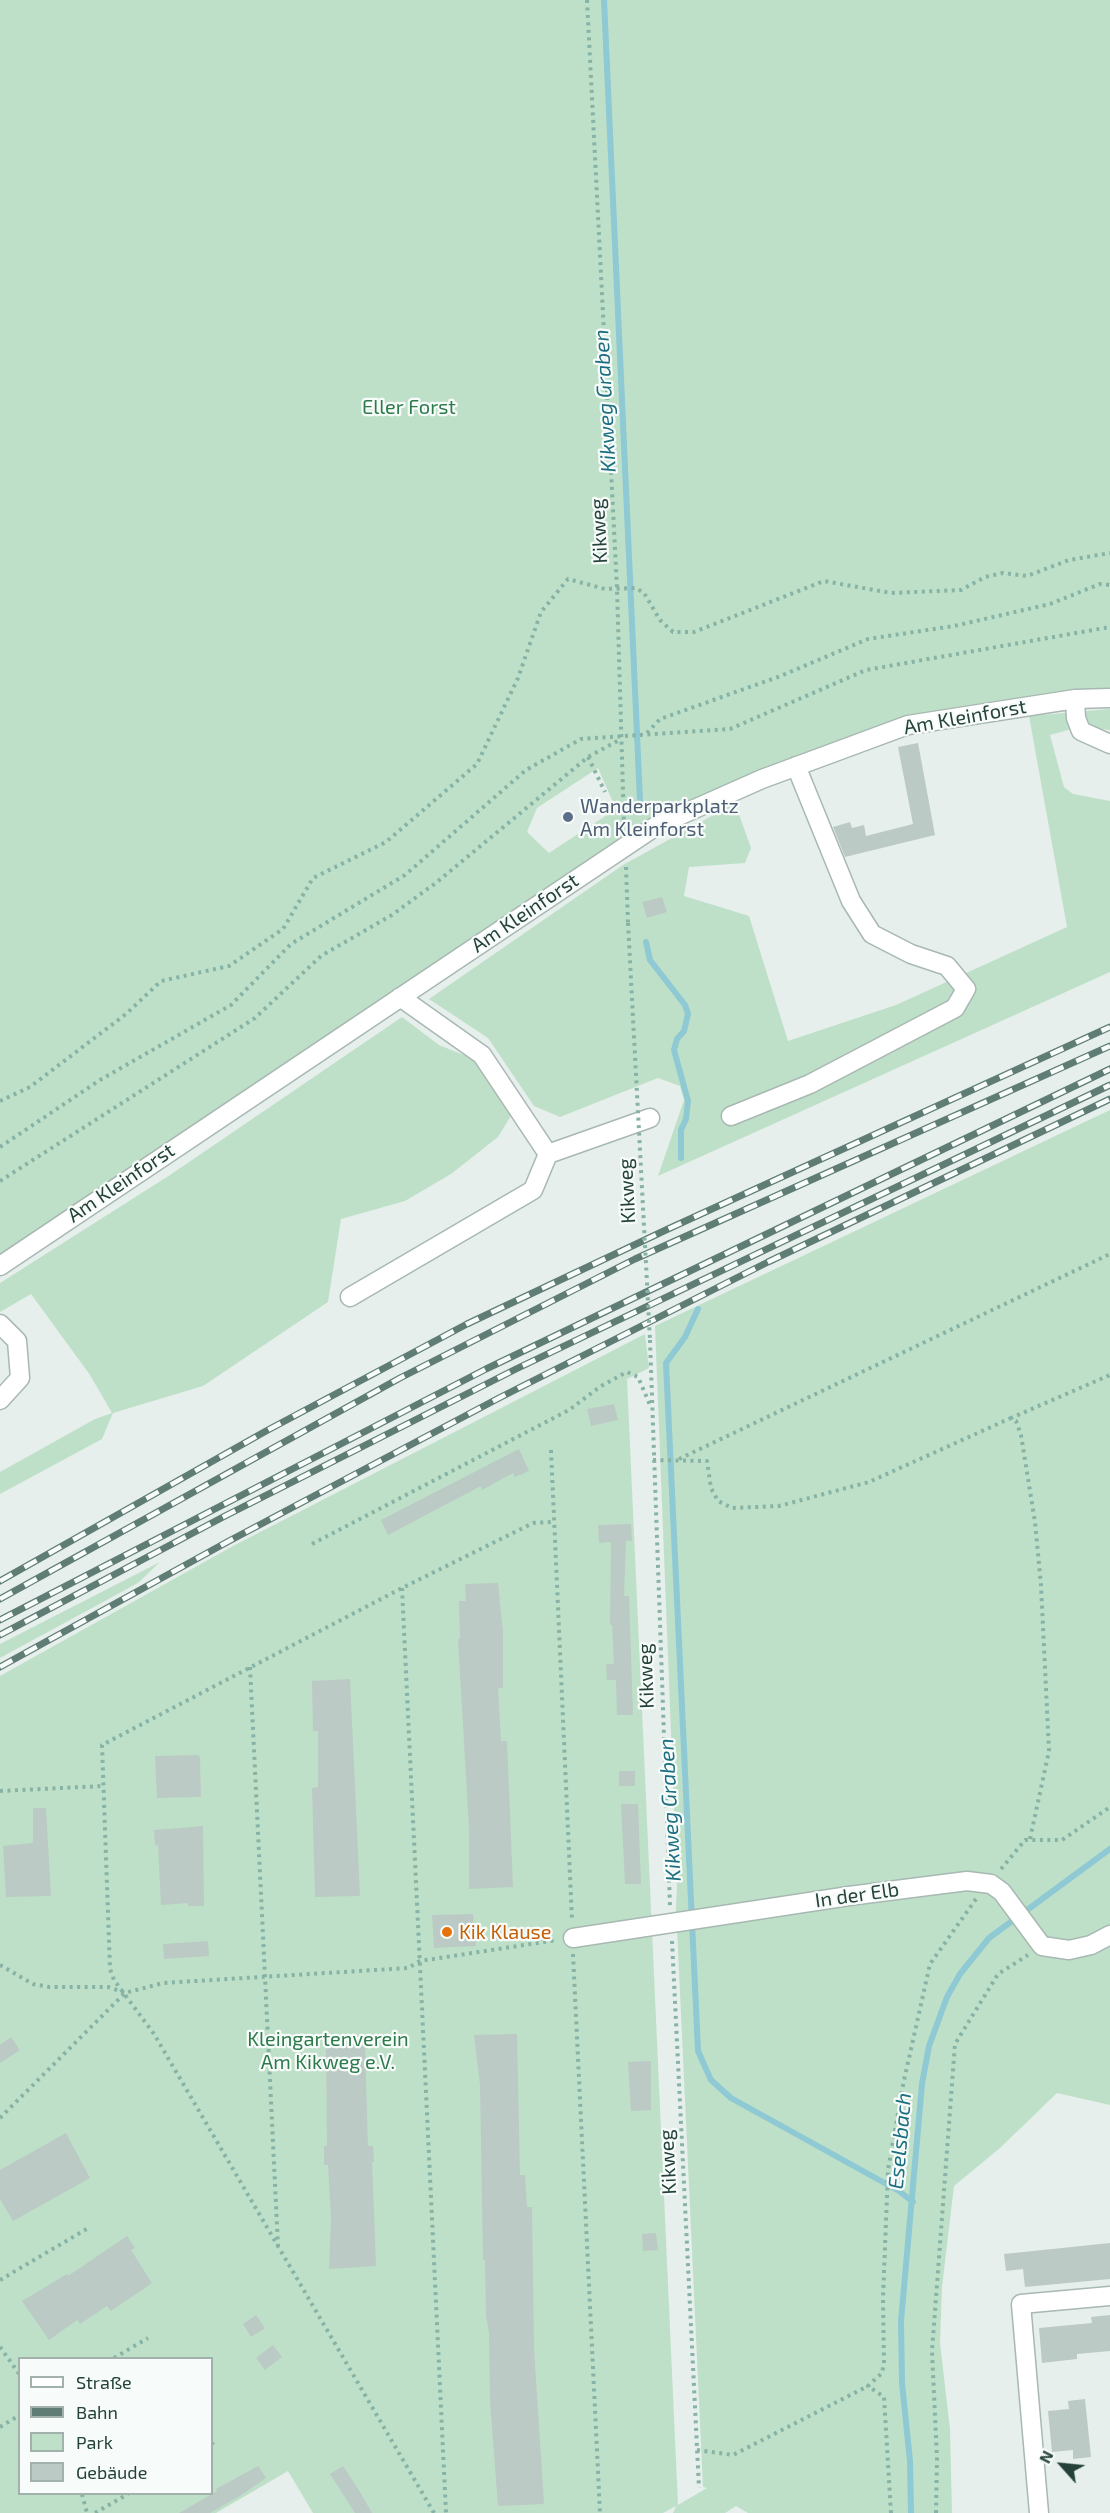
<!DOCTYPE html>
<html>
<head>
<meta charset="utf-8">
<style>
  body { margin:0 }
  #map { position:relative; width:1110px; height:2513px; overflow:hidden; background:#e6efeb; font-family:"Exo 2",sans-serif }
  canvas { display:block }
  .legend { position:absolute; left:18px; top:2357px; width:195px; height:138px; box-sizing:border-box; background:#f7fbf9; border:2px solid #a3b1ad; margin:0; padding:8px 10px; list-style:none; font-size:18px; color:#24423a }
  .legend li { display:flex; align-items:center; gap:12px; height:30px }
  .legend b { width:30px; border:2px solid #a3b1ad }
  .north { position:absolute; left:1032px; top:2435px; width:60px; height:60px; -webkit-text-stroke:4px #f7fbf9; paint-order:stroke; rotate:297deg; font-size:16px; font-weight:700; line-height:24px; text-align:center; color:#24423a }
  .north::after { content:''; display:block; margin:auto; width:21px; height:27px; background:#24423a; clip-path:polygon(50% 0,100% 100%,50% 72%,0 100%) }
</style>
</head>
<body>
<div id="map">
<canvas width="1110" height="2513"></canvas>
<ul class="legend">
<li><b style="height:8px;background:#fff"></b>Straße</li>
<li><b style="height:8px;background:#5f7d75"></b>Bahn</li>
<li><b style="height:16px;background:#bfe0c8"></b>Park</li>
<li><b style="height:16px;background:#bbcac4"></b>Gebäude</li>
</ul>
<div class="north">N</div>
</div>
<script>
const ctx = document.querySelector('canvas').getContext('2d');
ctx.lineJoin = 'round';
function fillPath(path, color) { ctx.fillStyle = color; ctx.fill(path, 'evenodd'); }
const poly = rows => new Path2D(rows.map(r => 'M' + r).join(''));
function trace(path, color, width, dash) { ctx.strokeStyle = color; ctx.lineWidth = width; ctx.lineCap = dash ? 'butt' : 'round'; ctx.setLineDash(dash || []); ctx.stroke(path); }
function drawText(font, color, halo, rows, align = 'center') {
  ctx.font = font + ' "Exo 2",sans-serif'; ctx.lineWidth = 4.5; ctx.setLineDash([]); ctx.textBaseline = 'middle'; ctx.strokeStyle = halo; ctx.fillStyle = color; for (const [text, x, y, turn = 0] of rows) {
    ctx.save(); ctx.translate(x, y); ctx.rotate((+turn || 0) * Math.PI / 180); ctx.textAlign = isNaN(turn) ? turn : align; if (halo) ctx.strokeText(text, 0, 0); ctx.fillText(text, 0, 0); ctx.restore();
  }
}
const green = poly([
  [0,0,1110,0,1110,694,908,719,689,804,0,1260],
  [598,768,616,809,549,853,527,832,537,808],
  [1110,709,1110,730,1079,727,1050,735,1064,787,1073,794,1110,801,1110,972,658,1176,684,1100,680,1086,658,1078,560,1117,534,1106,488,1038,429,999,623,865,735,803,751,848,745,863,689,867,684,896,749,916,788,1041,896,1005,1067,927,1029,716],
  [402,1017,439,1045,481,1062,515,1109,498,1137,451,1174,405,1201,341,1219,328,1302,203,1386,113,1413,102,1439,0,1494,0,1472,95,1419,112,1413,90,1375,31,1294,0,1312,0,1283,170,1175],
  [1110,1110,1110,1933,1090,1944,1062,1949,1045,1944,1042,1939,1033,1947,1059,1952,1091,1948,1110,1938,1110,2105,1057,2093,1000,2148,954,2186,942,2287,940,2343,950,2429,952,2513,748,2513,736,2506,725,2513,673,2513,676,2506,663,2513,313,2513,288,2471,216,2513,0,2513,0,1676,233,1546,645,1334,649,1368,627,1379,678,2505,707,2488,703,2487,676,1907,677,1886,655,1326],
  [20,2358,212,2358,212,2494,20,2494],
  [160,1562,138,1583,0,1658,0,1644]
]);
const stream = poly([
  [604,0,640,801],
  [646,942,650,960,685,1005,688,1014,684,1031,677,1039,674,1050,688,1101,686,1119,681,1130,681,1158],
  [698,1309,685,1337,666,1363,698,2051,711,2080,731,2098,899,2191,913,2202],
  [911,2513,910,2461,902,2383,901,2321,922,2084,929,2046,947,1997,960,1974,989,1938,1110,1849]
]);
const building = poly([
  [918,743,935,835,845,857,833,827,850,822,852,828,864,825,866,836,913,824,898,747],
  [662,897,667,912,647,918,642,902],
  [614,1404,618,1420,591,1426,587,1409],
  [519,1449,529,1471,515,1477,513,1473,482,1490,481,1486,388,1535,381,1520],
  [631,1524,632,1541,626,1541,624,1596,629,1596,633,1715,617,1715,616,1680,607,1680,606,1664,614,1664,612,1625,610,1625,611,1542,599,1543,598,1525],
  [498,1583,503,1633,503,1688,498,1688,501,1741,507,1741,513,1887,469,1889,469,1829,458,1639,460,1639,459,1601,466,1601,465,1584],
  [350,1679,360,1896,315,1897,312,1788,318,1787,318,1731,313,1731,312,1681],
  [198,1755,200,1757,201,1797,157,1798,155,1756],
  [619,1771,635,1771,635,1786,619,1786],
  [621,1804,638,1804,641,1884,625,1884],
  [33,1808,46,1808,51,1896,6,1897,3,1846,33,1843],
  [203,1826,204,1906,188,1906,188,1903,161,1905,158,1845,155,1846,154,1830],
  [473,1914,476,1946,434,1948,432,1915],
  [208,1941,209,1956,164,1959,163,1944],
  [517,2034,520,2175,525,2175,527,2207,532,2207,534,2348,544,2504,498,2506,490,2402,489,2333,486,2316,485,2260,483,2260,480,2085,474,2035],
  [11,2037,20,2050,0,2063,0,2045],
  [365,2046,368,2146,373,2146,374,2162,372,2162,376,2266,329,2269,331,2219,328,2165,324,2165,324,2146,327,2146,326,2048],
  [651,2061,651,2110,631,2111,628,2062],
  [66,2133,90,2178,13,2221,0,2199,0,2170],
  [656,2233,658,2250,643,2251,642,2234],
  [127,2236,135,2248,131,2250,152,2283,111,2311,107,2306,80,2324,77,2320,49,2340,22,2301,67,2274,68,2276],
  [1110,2243,1110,2279,1025,2287,1023,2269,1006,2271,1004,2254],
  [256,2315,265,2328,251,2337,243,2324],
  [1110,2315,1110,2351,1077,2354,1077,2359,1042,2363,1039,2328,1092,2323,1091,2317],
  [273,2345,282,2357,265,2370,256,2358],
  [1085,2399,1091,2457,1073,2459,1073,2450,1052,2452,1048,2411,1069,2409,1068,2401],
  [258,2466,266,2478,240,2496,210,2513,179,2513,217,2491,216,2489],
  [343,2466,360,2492,372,2513,355,2513,330,2474]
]);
const path = poly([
  [587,0,617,588,624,826],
  [647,733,660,719,778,677,868,639,954,626,1050,604,1100,584,1110,585],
  [588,757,605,792],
  [626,867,628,923],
  [0,1101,30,1087,126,1014,161,981,229,966,283,929,313,878,386,842,477,764,518,678,541,612,568,579,605,589,636,588,644,593,660,620,673,632,694,632,824,581,891,593,961,590,985,577,1003,573,1027,576,1069,560,1110,553],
  [0,1147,100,1080,231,1005,291,944,405,875,526,770,581,739,730,729,866,670,1110,627],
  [0,1181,255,1018,321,956,392,915,437,882,588,757,621,739],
  [650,1340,670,1906],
  [551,1450,572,1920],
  [679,1459,1110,1254],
  [653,1460,707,1461,711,1488,718,1501,732,1508,779,1506,869,1482,1011,1418],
  [312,1544,569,1410,601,1386,627,1372,638,1377,650,1405],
  [402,1588,446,2513],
  [250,1667,278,2246],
  [0,1791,103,1786],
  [1030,1839,1049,1751,1041,1585,1035,1522,1021,1435,1016,1421,1011,1418,1110,1375],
  [1001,1869,1025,1840,1062,1840,1110,1807],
  [672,1941,699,2488],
  [573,1954,600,2513],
  [0,1965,33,1984,49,1987,108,1987,125,1993],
  [0,2118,125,1993,163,1983,408,1968,420,1961,557,1940],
  [0,2280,90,2227],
  [0,2347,20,2375],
  [114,2358,148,2338],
  [0,2427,20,2415],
  [212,2444,213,2442],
  [697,2450,733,2455,868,2386],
  [82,2494,87,2513],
  [95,2513,128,2494],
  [434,2513,154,2034,114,1980,110,1969,102,1745,402,1588,533,1523,552,1522],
  [891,2513,884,2397,868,2386,882,2373,884,2363,883,2298,888,2170,903,2085,930,1964,976,1899],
  [936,2513,937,2459,932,2351,955,2044,998,1974,1028,1955]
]);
const minor = poly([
  [1075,699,1076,718,1081,731,1110,744],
  [400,997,482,1055,548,1154,650,1118],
  [731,1116,810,1084,955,1008,966,989,947,966,911,954,872,934,851,901,796,766],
  [0,1266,656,826,762,779,908,725,1075,699,1110,698],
  [350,1297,533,1190,548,1154],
  [0,1324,17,1341,20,1378,0,1400],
  [573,1938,849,1896,967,1881,991,1884,1002,1892,1042,1946,1069,1950,1091,1945,1110,1935],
  [1039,2513,1021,2304,1110,2296]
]);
const rail = poly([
  [0,1581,266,1431,467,1324,668,1229,1110,1027],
  [0,1599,400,1378,635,1259,1110,1046],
  [0,1620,486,1369,1110,1069],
  [0,1635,225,1516,516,1369,1110,1085],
  [0,1667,229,1541,499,1398,768,1262,1110,1099]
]);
const pathBridge = poly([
  [628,923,650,1340]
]);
const markers = [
  [568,817,6,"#5c6f8a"],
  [447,1932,6,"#e8710a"]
];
const parkNames = [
  ["Eller Forst",409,407],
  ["Kleingartenverein",328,2039],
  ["Am Kikweg e.V.",328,2062]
];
const streetNames = [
  ["Kikweg",599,531,-93],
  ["Am Kleinforst",965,717,-10],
  ["Am Kleinforst",525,913,-34],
  ["Am Kleinforst",121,1183,-34],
  ["Kikweg",627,1191,-93],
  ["Kikweg",646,1676,-92],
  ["In der Elb",857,1895,-8],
  ["Kikweg",668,2162,-93]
];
const serviceNames = [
  ["Wanderparkplatz",580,806],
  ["Am Kleinforst",580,829]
];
const foodNames = [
  ["Kik Klause",459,1932]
];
const waterNames = [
  ["Kikweg Graben",605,401,-93],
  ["Kikweg Graben",670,1810,-93],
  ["Eselsbach",900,2141,-85]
];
fillPath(green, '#bfe0c8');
trace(stream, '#8ec9d4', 6);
fillPath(building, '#bbcac4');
trace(minor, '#a8b8b2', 21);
trace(path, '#86b3a5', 4, [3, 4.5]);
trace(minor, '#fff', 18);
trace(rail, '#5f7d75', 7);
trace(rail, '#f7fbf9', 4.5, [14]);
trace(pathBridge, '#86b3a5', 4, [3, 4.5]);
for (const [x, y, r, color] of markers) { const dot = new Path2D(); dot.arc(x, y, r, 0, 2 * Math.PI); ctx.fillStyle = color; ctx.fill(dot); trace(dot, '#f7fbf9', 2); }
drawText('20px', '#2d7a4b', '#f7fbf9', parkNames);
drawText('20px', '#24423a', '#f7fbf9', streetNames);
drawText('20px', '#4e5e75', '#f7fbf9', serviceNames, 'left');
drawText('20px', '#c56008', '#f7fbf9', foodNames, 'left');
drawText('italic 21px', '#1c6f80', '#f7fbf9', waterNames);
</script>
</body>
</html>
